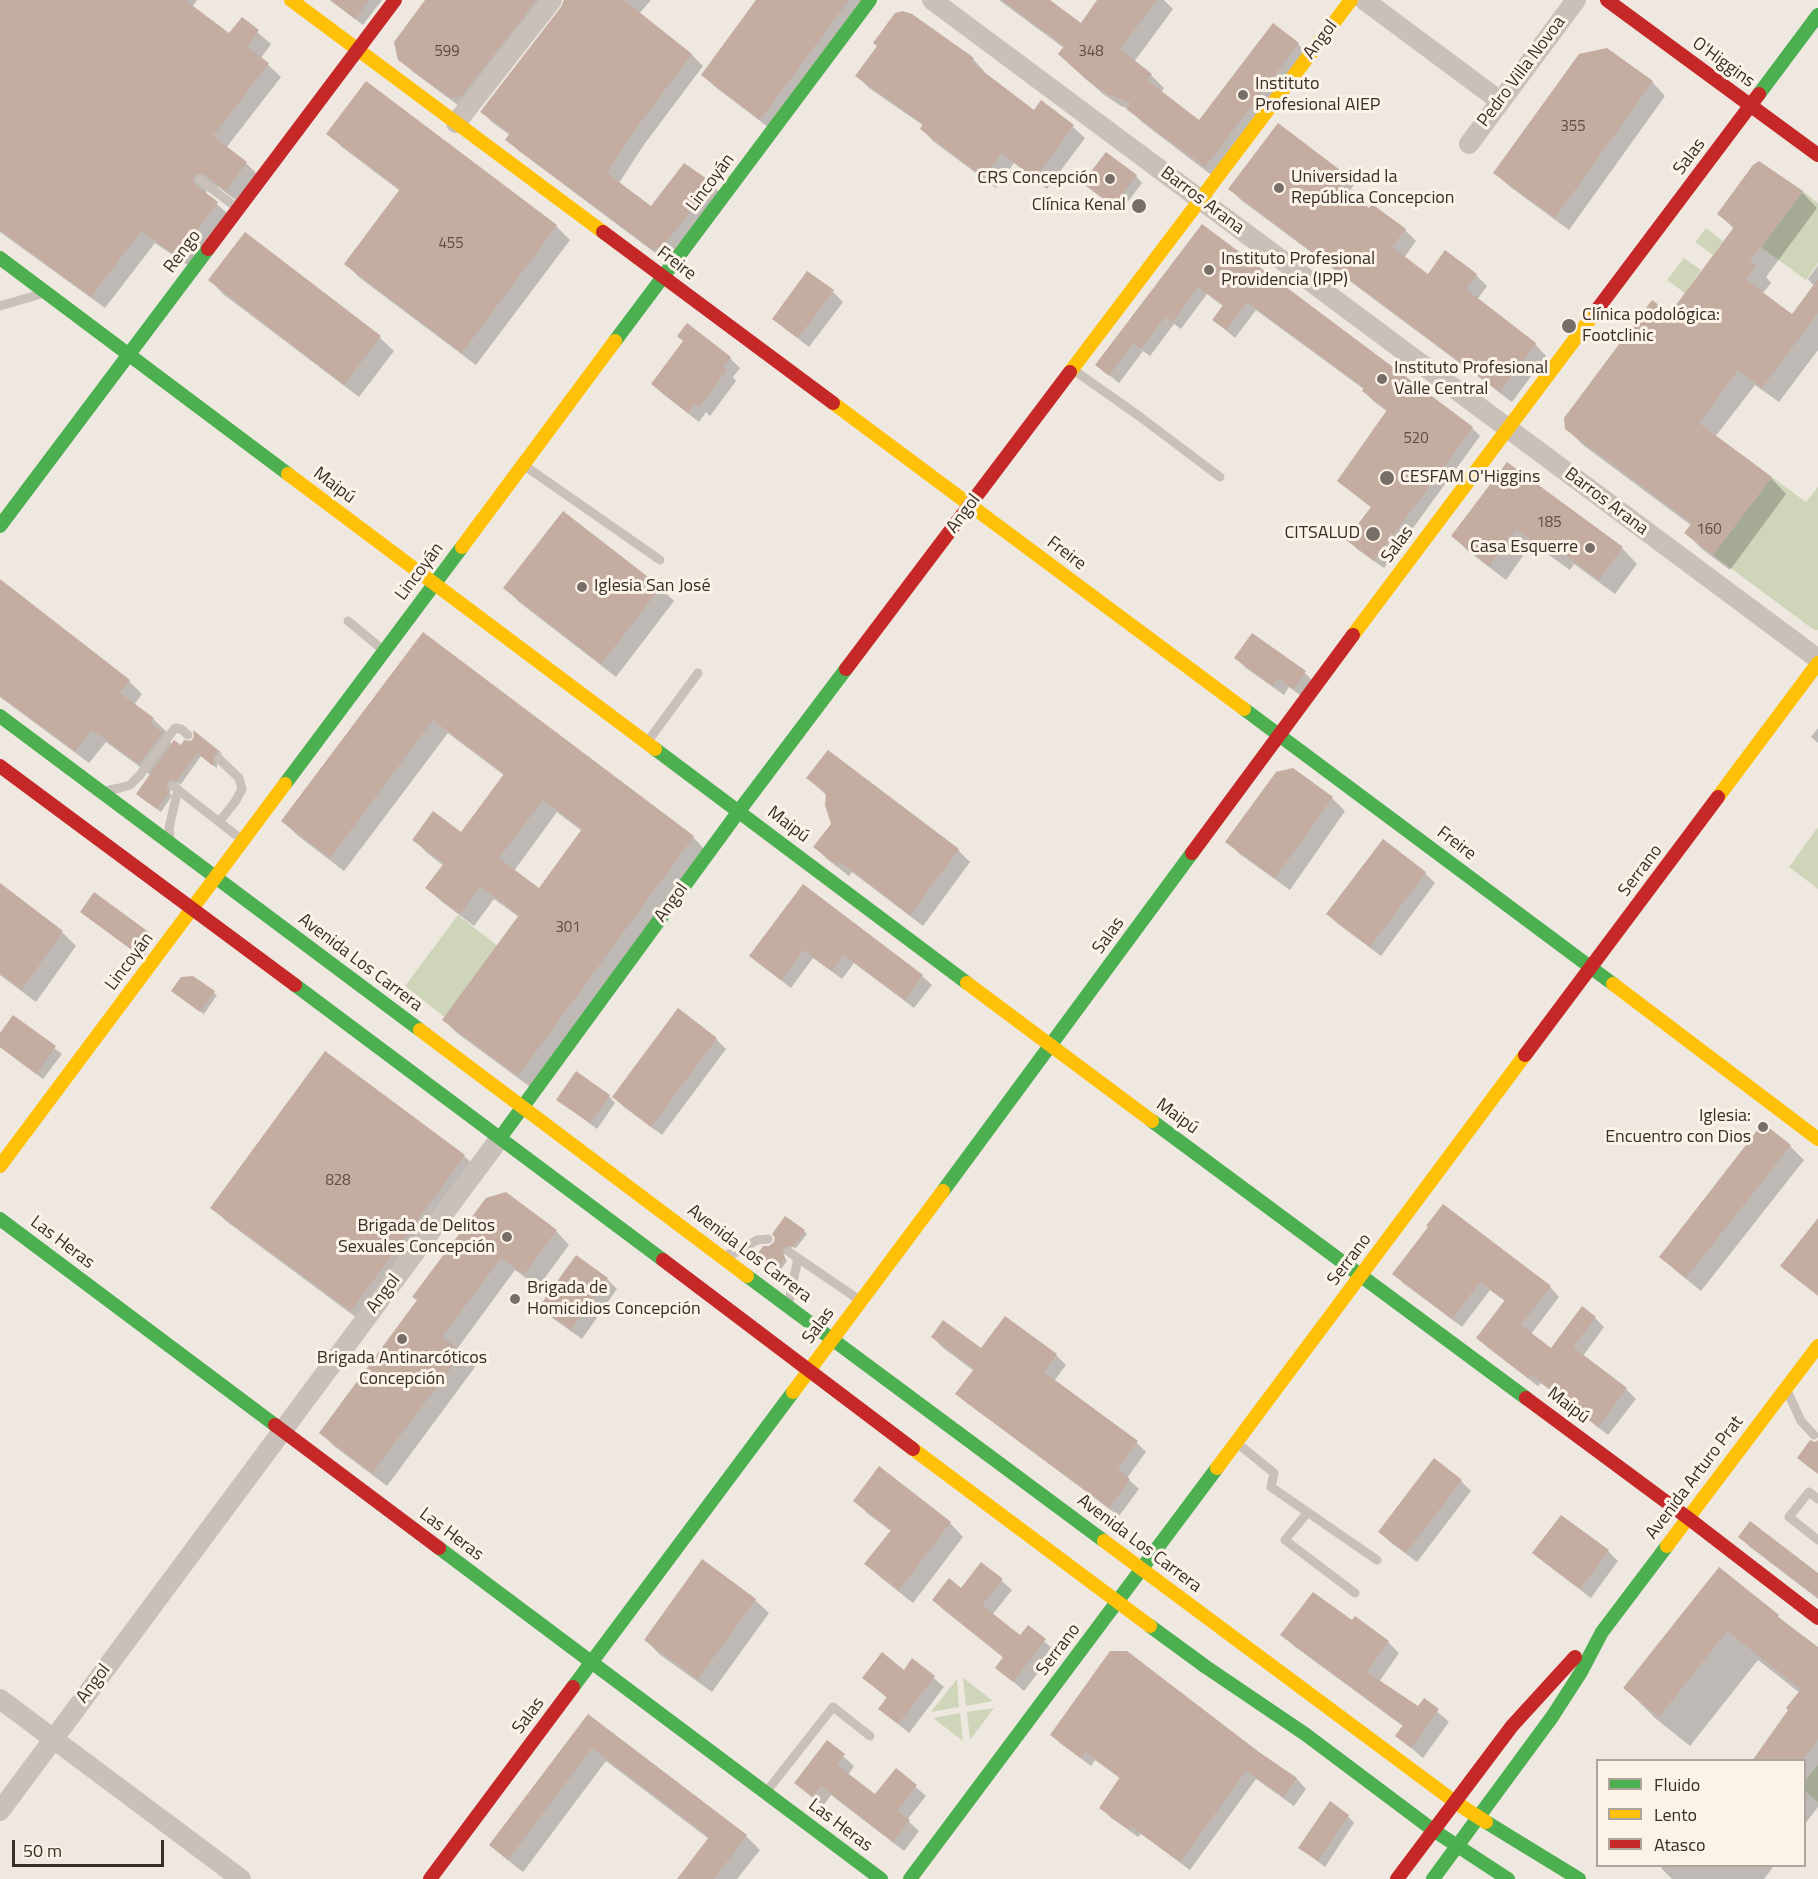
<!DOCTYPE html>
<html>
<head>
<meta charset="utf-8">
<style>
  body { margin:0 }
  #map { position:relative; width:1818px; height:1879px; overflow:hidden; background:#eee8e1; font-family:"Titillium Web",sans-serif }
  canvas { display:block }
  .legend { position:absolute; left:1596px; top:1759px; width:210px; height:108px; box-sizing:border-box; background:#fbf3e8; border:2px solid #ada49b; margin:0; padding:8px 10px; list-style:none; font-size:18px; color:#392d27 }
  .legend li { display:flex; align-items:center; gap:12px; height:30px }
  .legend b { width:30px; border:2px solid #ada49b }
  .scale { position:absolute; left:12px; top:1840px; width:152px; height:27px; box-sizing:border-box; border:3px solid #392d27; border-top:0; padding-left:8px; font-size:18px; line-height:21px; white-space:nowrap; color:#392d27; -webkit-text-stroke:4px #fbf3e8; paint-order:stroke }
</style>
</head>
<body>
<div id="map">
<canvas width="1818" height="1879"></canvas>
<ul class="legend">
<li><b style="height:8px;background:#4caf50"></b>Fluido</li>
<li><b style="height:8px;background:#ffc107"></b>Lento</li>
<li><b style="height:8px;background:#c62828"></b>Atasco</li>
</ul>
<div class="scale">50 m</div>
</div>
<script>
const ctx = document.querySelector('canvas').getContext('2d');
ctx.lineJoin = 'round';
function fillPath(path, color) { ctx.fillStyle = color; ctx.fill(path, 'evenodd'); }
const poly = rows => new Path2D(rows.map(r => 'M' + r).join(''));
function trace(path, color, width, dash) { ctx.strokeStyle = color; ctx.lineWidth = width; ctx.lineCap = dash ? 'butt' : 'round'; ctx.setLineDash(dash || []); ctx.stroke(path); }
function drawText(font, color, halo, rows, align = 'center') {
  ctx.font = font + ' "Titillium Web",sans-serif'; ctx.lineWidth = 6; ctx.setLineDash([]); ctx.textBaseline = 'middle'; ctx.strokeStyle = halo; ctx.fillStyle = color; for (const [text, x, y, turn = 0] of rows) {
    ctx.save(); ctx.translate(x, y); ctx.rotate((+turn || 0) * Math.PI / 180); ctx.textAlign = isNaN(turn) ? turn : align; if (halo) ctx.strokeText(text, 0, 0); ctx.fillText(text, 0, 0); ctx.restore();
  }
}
const green = poly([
  [1803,191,1818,203,1818,263,1806,280,1761,247],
  [1706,228,1723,241,1713,255,1695,242],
  [1684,258,1701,270,1685,293,1667,280],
  [1772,477,1806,502,1818,487,1818,630,1814,630,1713,555],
  [1818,827,1818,889,1789,867],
  [458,915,499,947,446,1018,405,986],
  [963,1678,993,1701,966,1706],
  [957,1679,959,1707,931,1712],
  [994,1708,970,1740,967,1712],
  [960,1713,963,1741,933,1718],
  [1818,1765,1818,1802,1805,1791,1804,1782]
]);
const shadow = poly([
  [0,0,197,0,192,7,230,35,242,19,271,44,261,58,281,77,226,148,246,163,259,176,240,203,218,187,211,186,207,189,206,194,230,216,192,268,155,243,105,308,0,232],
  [330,0,382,0,363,25],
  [427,0,561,0,463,109,412,71,399,59],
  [565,0,651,0,639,14,692,55,703,66,643,146,619,183,651,208,712,185,723,196,666,261,519,151,507,139,510,135,493,123,482,112,563,8],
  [758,0,869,0,772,130,714,86,703,75],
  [999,0,1048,0,1081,25,1099,0,1164,0,1173,9,1134,62,1151,75,1164,88,1161,93,1200,123,1298,44,1311,57,1214,177,1142,122,1129,109,1121,106,1103,94,1073,67,1064,48],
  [973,59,984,71,983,73,1035,112,1041,102,1073,127,1085,138,1047,189,1014,163,996,188,933,141,922,129,924,126,869,88,857,76],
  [1652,82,1665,96,1569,230,1509,186,1495,173],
  [328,134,556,226,570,240,476,365,360,278,346,264,400,191,342,147],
  [1343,174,1354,185,1348,193,1370,210,1405,230,1416,241,1404,258,1428,276,1446,252,1476,275,1487,286,1477,300,1535,344,1546,356,1512,402,1241,200,1230,189],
  [1136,176,1142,183,1121,211,1091,189],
  [1802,192,1817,208,1766,277,1771,283,1762,294,1792,316,1814,286,1808,279,1818,265,1818,350,1779,402,1755,385,1715,437,1771,478,1786,494,1730,570,1702,549,1686,533,1692,526,1583,445,1567,429,1670,315,1734,229,1719,214],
  [1202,226,1472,428,1480,436,1384,568,1357,549,1348,540,1372,508,1339,481,1388,412,1372,400,1364,391,1365,390,1256,310,1235,338,1214,320,1224,307,1207,294,1181,329,1174,324,1150,356,1143,351,1119,383,1097,365],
  [245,234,380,338,394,351,359,397,223,294,210,280],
  [833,292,843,302,809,347,784,328,774,318],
  [730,358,740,368,733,377,736,381,710,416,706,412,699,422,663,394,653,384],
  [1507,464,1622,548,1637,564,1615,594,1574,564,1570,570,1532,543,1506,580,1468,551,1453,536],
  [0,581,129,681,142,694,134,705,153,719,167,732,164,736,173,745,181,747,191,743,195,734,223,756,217,759,217,768,201,756,181,784,175,783,171,786,170,793,172,796,161,812,141,798,151,775,106,742,89,763,0,697],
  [505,588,660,588,674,601,616,677,519,602],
  [423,634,693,837,706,851,533,1089,457,1033,444,1020,519,917,494,899,474,926,441,901,427,888,444,866,427,853,414,839,461,834,505,776,448,733,344,871,297,835,283,821],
  [557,812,582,831,539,890,514,871],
  [1253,635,1305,673,1315,683,1304,698,1289,687,1284,695,1246,668,1236,658],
  [1818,728,1818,743,1811,737],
  [828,752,958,850,970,862,923,926,852,872,849,876,827,859,815,847,833,824,827,796,808,778],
  [1332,798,1345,811,1290,890,1241,855,1227,842],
  [1383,841,1425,873,1435,883,1381,956,1338,924,1328,914],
  [0,885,62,932,76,946,36,1002,0,975],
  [803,886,922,976,932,985,914,1008,854,963,842,979,813,958,791,988,761,965,751,956],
  [89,918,149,934,155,940,143,958],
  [193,977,217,995,204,1014,176,994],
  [14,1017,62,1054,43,1079,0,1047,0,1035],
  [716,1039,726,1049,662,1135,624,1107,614,1097],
  [609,1096,615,1103,597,1129,558,1100],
  [1790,1146,1804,1160,1701,1291,1675,1270,1661,1257],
  [464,1156,478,1169,365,1324,226,1221,212,1207],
  [556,1231,569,1245,538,1287,515,1270,457,1349,475,1367,387,1486,334,1446,321,1433,419,1301,414,1297],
  [804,1231,807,1234,796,1248,792,1247,786,1250,784,1256,787,1261,779,1272,761,1258,775,1243],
  [1394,1273,1550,1287,1559,1297,1531,1334,1551,1350,1595,1318,1604,1327,1583,1356,1626,1389,1636,1399,1608,1435,1541,1383,1538,1386,1487,1347,1478,1338,1506,1302,1490,1290,1462,1327,1403,1283],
  [607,1279,617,1289,582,1339,551,1317,541,1307],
  [1005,1318,1056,1355,1066,1365,1054,1381,1137,1443,1146,1452,1127,1478,1139,1489,1119,1516,967,1403,957,1394,974,1371,942,1347,933,1337,981,1350],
  [1461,1481,1471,1491,1417,1562,1390,1542,1380,1532],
  [855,1500,950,1523,963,1537,913,1603,880,1577,866,1564,891,1531,868,1514],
  [1740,1537,1818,1575,1818,1599,1750,1547],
  [1608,1551,1618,1561,1591,1598,1545,1563,1534,1553],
  [982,1564,1012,1590,992,1615,1020,1637,1028,1627,1055,1651,1024,1691,997,1668,1004,1658,944,1610,934,1600,961,1590],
  [1719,1569,1818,1649,1818,1807,1804,1825,1804,1760,1759,1760,1800,1693,1758,1660,1690,1746,1655,1718,1625,1688],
  [755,1600,769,1613,712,1692,659,1654,646,1640],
  [1355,1618,1388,1642,1399,1653,1379,1682,1418,1708,1424,1700,1449,1722,1423,1758,1397,1736,1404,1727,1294,1646,1282,1635,1352,1623],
  [913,1660,944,1687,909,1733,880,1709,888,1699,864,1678,904,1672],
  [588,1716,746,1836,760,1850,737,1879,679,1879,709,1839,606,1761,523,1872,505,1858,491,1845],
  [1052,1735,1258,1753,1297,1779,1306,1789,1294,1806,1256,1779,1190,1870,1141,1834,1138,1837,1110,1817,1101,1807,1121,1779,1095,1760,1091,1766,1061,1744],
  [827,1742,854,1766,848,1775,876,1796,896,1770,926,1796,907,1820,919,1831,904,1851,831,1795,823,1806,796,1783],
  [1348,1816,1354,1823,1325,1867,1300,1848],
  [1663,1866,1774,1866,1764,1879,1672,1879,1661,1868]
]);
const building = poly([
  [0,0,185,0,229,33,242,17,259,30,247,47,269,63,213,136,247,162,226,191,204,174,198,174,194,176,193,180,196,185,218,202,178,257,141,231,91,297,0,230],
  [330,0,369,0,355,19],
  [425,0,537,0,461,97,450,98,398,60,394,42],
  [564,0,624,0,692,54,632,134,607,173,651,206,684,163,713,183,663,246,653,250,505,140,510,133,480,112,561,7],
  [756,0,849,0,760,120,701,75],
  [1002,0,1050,0,1081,23,1097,0,1157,0,1120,49,1152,74,1147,80,1199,120,1273,23,1299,43,1206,166,1204,166,1126,109,1131,103,1107,94,1088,81,1058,54,1064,46],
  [903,11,912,14,974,58,971,62,1034,110,1041,100,1074,125,1035,178,1002,153,983,177,920,129,923,124,855,76,877,46,873,43,895,13],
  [1607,48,1653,81,1555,218,1493,173,1579,54],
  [366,81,557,225,462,353,344,264,400,189,326,134],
  [1278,123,1344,173,1336,183,1369,208,1372,204,1406,229,1392,247,1428,274,1445,250,1477,274,1466,289,1536,343,1500,392,1228,189],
  [1106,152,1137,175,1113,206,1082,183],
  [1759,161,1803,191,1750,261,1756,266,1746,280,1792,314,1818,279,1818,313,1762,388,1738,370,1699,423,1772,477,1713,555,1684,533,1692,523,1565,429,1564,418,1652,300,1670,313,1734,227,1717,214,1753,165],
  [1202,224,1473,427,1374,561,1346,540,1371,507,1337,481,1387,410,1362,391,1364,388,1247,302,1226,330,1212,320,1223,305,1198,287,1172,322,1165,317,1141,349,1133,343,1109,376,1095,365],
  [245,232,381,336,344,385,208,280],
  [807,271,834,290,798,338,772,319],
  [687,323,731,357,723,367,727,370,699,407,695,403,688,413,651,384,683,341,677,336],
  [1507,462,1623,547,1599,580,1558,550,1554,556,1516,529,1489,566,1451,536],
  [563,511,661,587,601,664,503,588],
  [0,579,130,680,120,693,154,718,150,723,163,733,139,764,92,730,75,751,0,696],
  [423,632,694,836,518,1076,442,1020,519,915,480,886,460,914,425,888,444,863,412,840,433,811,461,832,504,774,433,720,330,858,281,821],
  [543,800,582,829,539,888,499,858],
  [1252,633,1306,671,1293,689,1278,678,1273,686,1234,658],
  [193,730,223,754,218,752,214,755,213,766,197,753,177,781,171,780,167,782,167,788,169,792,157,809,136,794,174,740,181,745,184,740,191,741,194,737],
  [828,750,959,849,910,915,839,861,837,865,813,847,831,824,825,805,826,793,806,778],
  [1293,768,1333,797,1275,878,1225,842,1276,772],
  [1383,839,1426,872,1370,947,1326,914],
  [0,883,63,931,22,990,0,973],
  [803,884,923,975,905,1000,844,955,832,971,804,950,781,980,749,956],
  [94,892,150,933,136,953,80,912],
  [193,976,215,991,200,1012,171,991,181,977],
  [678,1008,717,1038,651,1127,612,1097],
  [13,1015,56,1046,36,1074,0,1047,0,1033],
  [325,1051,465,1155,351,1311,210,1208],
  [576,1071,610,1095,590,1123,556,1100],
  [1763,1123,1791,1145,1686,1278,1659,1257],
  [506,1192,557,1230,524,1274,501,1258,442,1337,463,1352,372,1473,319,1433,417,1300,412,1297,486,1198],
  [1443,1204,1551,1286,1521,1325,1551,1348,1582,1306,1596,1317,1573,1347,1627,1388,1598,1427,1531,1375,1528,1378,1476,1338,1505,1300,1480,1282,1452,1319,1392,1274,1428,1227,1426,1226],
  [785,1216,805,1230,793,1247,789,1245,784,1248,782,1252,785,1257,776,1270,756,1256,763,1246,769,1246,774,1242,775,1238,772,1234],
  [1818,1218,1818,1296,1780,1266],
  [576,1255,608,1278,571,1330,539,1307],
  [1005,1316,1057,1354,1044,1372,1138,1441,1118,1469,1130,1479,1109,1508,955,1394,974,1369,931,1337,943,1320,981,1348],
  [1810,1440,1815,1442,1818,1440,1818,1474,1797,1458],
  [1434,1458,1462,1480,1406,1553,1378,1532],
  [879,1466,951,1522,899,1590,864,1564,891,1530,853,1501],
  [1561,1515,1609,1550,1580,1589,1532,1553],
  [1750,1521,1818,1573,1818,1598,1738,1537],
  [702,1559,756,1599,698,1679,644,1640],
  [981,1562,1003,1579,982,1605,1020,1635,1028,1625,1046,1639,1013,1682,995,1668,1003,1657,932,1600,949,1578,961,1588],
  [1719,1567,1779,1615,1778,1617,1818,1647,1818,1739,1802,1761,1752,1761,1788,1710,1786,1708,1801,1689,1727,1631,1659,1717,1623,1688],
  [1313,1592,1352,1620,1355,1616,1389,1641,1367,1672,1418,1706,1424,1698,1439,1709,1411,1748,1395,1736,1403,1725,1280,1635],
  [1110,1651,1127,1651,1259,1752,1297,1778,1284,1797,1246,1771,1180,1862,1131,1826,1128,1829,1099,1808,1120,1777,1085,1752,1081,1758,1050,1735],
  [882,1652,904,1670,912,1658,935,1676,898,1724,878,1709,887,1697,862,1678],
  [588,1714,747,1835,714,1879,677,1879,709,1837,592,1748,508,1860,489,1845],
  [827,1740,845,1754,837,1765,875,1794,896,1768,917,1785,897,1811,910,1820,893,1842,821,1786,812,1797,794,1783],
  [1330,1801,1349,1815,1318,1861,1298,1848]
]);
const lane = poly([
  [200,180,236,207],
  [0,306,41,294],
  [1075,371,1139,416,1220,477],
  [525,466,660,560],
  [348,621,383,650],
  [648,741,698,673],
  [219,759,239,778,242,789,235,802,219,822],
  [173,786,241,839],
  [109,790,120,788,130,785,140,775,175,728,181,729,188,735],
  [170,837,169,828,178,789],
  [789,1252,858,1299],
  [729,1254,735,1253,757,1240,768,1239],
  [789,1301,798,1258],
  [1788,1393,1801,1421,1814,1435],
  [1237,1443,1274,1473,1271,1487,1377,1560],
  [1818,1499,1809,1492,1789,1517,1818,1540],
  [1308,1512,1285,1540,1355,1593],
  [767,1791,833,1707,870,1736]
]);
const street = poly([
  [932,0,1818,659],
  [1364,0,1500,101],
  [456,123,552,0],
  [1469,144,1576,0],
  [0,1699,241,1879],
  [0,1811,500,1138]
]);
const fast = poly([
  [1759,94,1818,15],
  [0,258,288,474],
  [615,341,870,0],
  [0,526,208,249],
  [1244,709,1613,984],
  [0,716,420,1030],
  [655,749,967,983],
  [285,784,462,547],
  [295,985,663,1260],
  [1152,1121,1526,1398],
  [500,1138,739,811,846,669],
  [943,1191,1192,853],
  [0,1219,275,1425],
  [747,1276,1104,1541],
  [439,1548,881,1879],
  [1150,1626,1206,1667,1305,1734,1433,1830,1508,1879],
  [573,1687,793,1392],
  [1486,1822,1579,1879],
  [910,1879,1217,1468],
  [1433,1879,1552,1717,1581,1672,1602,1632,1667,1546]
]);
const slow = poly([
  [291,0,603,232],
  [1070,372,1351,0],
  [833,403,1244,709],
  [288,474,655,749],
  [462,547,615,341],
  [1353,635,1596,311],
  [1718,797,1818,663],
  [967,983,1152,1121],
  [1613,984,1818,1139],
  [420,1030,747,1276],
  [0,1166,285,784],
  [793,1392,943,1191],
  [913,1449,1150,1626],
  [1217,1468,1525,1055],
  [1104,1541,1455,1802,1486,1822],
  [1667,1546,1818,1346]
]);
const jam = poly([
  [1607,0,1818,155],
  [603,232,833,403],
  [208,249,395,0],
  [1596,311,1759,94],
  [846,669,1070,372],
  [0,766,295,985],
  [1192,853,1353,635],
  [1525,1055,1718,797],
  [663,1260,913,1449],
  [1526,1398,1688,1518,1818,1618],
  [275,1425,439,1548],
  [430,1879,573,1687],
  [1397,1879,1512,1726,1575,1657]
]);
const markers = [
  [1243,95,6,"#786e68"],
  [1110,179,6,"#786e68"],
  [1279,188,6,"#786e68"],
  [1139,206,8,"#786e68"],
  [1209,270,6,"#786e68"],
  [1569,326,8,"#786e68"],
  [1382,379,6,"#786e68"],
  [1387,478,8,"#786e68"],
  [1373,534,8,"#786e68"],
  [1590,548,6,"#786e68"],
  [582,587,6,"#786e68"],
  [1763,1127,6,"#786e68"],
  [507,1237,6,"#786e68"],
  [515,1299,6,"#786e68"],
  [402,1339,6,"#786e68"]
];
const numberNames = [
  ["599",447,52],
  ["348",1091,52],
  ["355",1573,127],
  ["455",451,244],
  ["520",1416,439],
  ["185",1549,523],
  ["160",1709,530],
  ["301",568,928],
  ["828",338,1181]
];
const streetNames = [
  ["Angol",1321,40,-53],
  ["O'Higgins",1723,63,36],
  ["Pedro Villa Novoa",1522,72,-53],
  ["Salas",1690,157,-53],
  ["Lincoyán",711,183,-53],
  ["Barros Arana",1202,201,37],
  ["Rengo",183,252,-53],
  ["Freire",676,264,37],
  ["Maipú",334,486,37],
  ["Barros Arana",1606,502,37],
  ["Angol",964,514,-53],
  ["Salas",1398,545,-53],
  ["Freire",1066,554,37],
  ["Lincoyán",420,572,-53],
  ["Maipú",788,825,37],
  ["Freire",1456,844,37],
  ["Serrano",1641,871,-53],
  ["Angol",672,903,-54],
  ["Salas",1109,936,-54],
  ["Lincoyán",130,962,-53],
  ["Avenida Los Carrera",360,963,37],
  ["Maipú",1177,1117,36],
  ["Las Heras",62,1243,37],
  ["Avenida Los Carrera",749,1254,37],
  ["Serrano",1350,1260,-53],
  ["Angol",384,1294,-53],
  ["Salas",819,1326,-53],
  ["Maipú",1568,1406,37],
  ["Avenida Arturo Prat",1695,1478,-53],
  ["Las Heras",451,1535,37],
  ["Avenida Los Carrera",1139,1544,37],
  ["Serrano",1059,1650,-53],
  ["Angol",94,1684,-53],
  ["Salas",529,1716,-53],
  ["Las Heras",840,1826,37]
];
const poiNames = [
  ["Instituto",1255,85],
  ["Profesional AIEP",1255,106],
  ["Universidad la",1291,178],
  ["República Concepcion",1291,199],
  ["CRS Concepción",1098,179,"right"],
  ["Clínica Kenal",1126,206,"right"],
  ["Instituto Profesional",1221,260],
  ["Providencia (IPP)",1221,281],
  ["Clínica podológica:",1582,316],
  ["Footclinic",1582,337],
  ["Instituto Profesional",1394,369],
  ["Valle Central",1394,390],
  ["CESFAM O'Higgins",1400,478],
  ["CITSALUD",1360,534,"right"],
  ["Casa Esquerre",1578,548,"right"],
  ["Iglesia San José",594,587],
  ["Iglesia:",1751,1117,"right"],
  ["Encuentro con Dios",1751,1138,"right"],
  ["Brigada de Delitos",495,1227,"right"],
  ["Sexuales Concepción",495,1248,"right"],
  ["Brigada de",527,1289],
  ["Homicidios Concepción",527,1310],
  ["Brigada Antinarcóticos",402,1359,"center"],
  ["Concepción",402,1380,"center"]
];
fillPath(green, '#cfd5b9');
fillPath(shadow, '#0003');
fillPath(building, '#c4aca1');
trace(lane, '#c8c0b9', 9);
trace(street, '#c8c0b9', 20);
trace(fast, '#4caf50', 14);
trace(slow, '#ffc107', 14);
trace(jam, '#c62828', 14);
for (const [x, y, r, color] of markers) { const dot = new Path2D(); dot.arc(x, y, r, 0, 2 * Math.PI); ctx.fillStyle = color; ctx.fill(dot); trace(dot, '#fbf3e8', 2); }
drawText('15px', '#5c4d46', null, numberNames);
drawText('18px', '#392d27', '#fbf3e8', streetNames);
drawText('18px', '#392d27', '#fbf3e8', poiNames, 'left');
</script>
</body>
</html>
